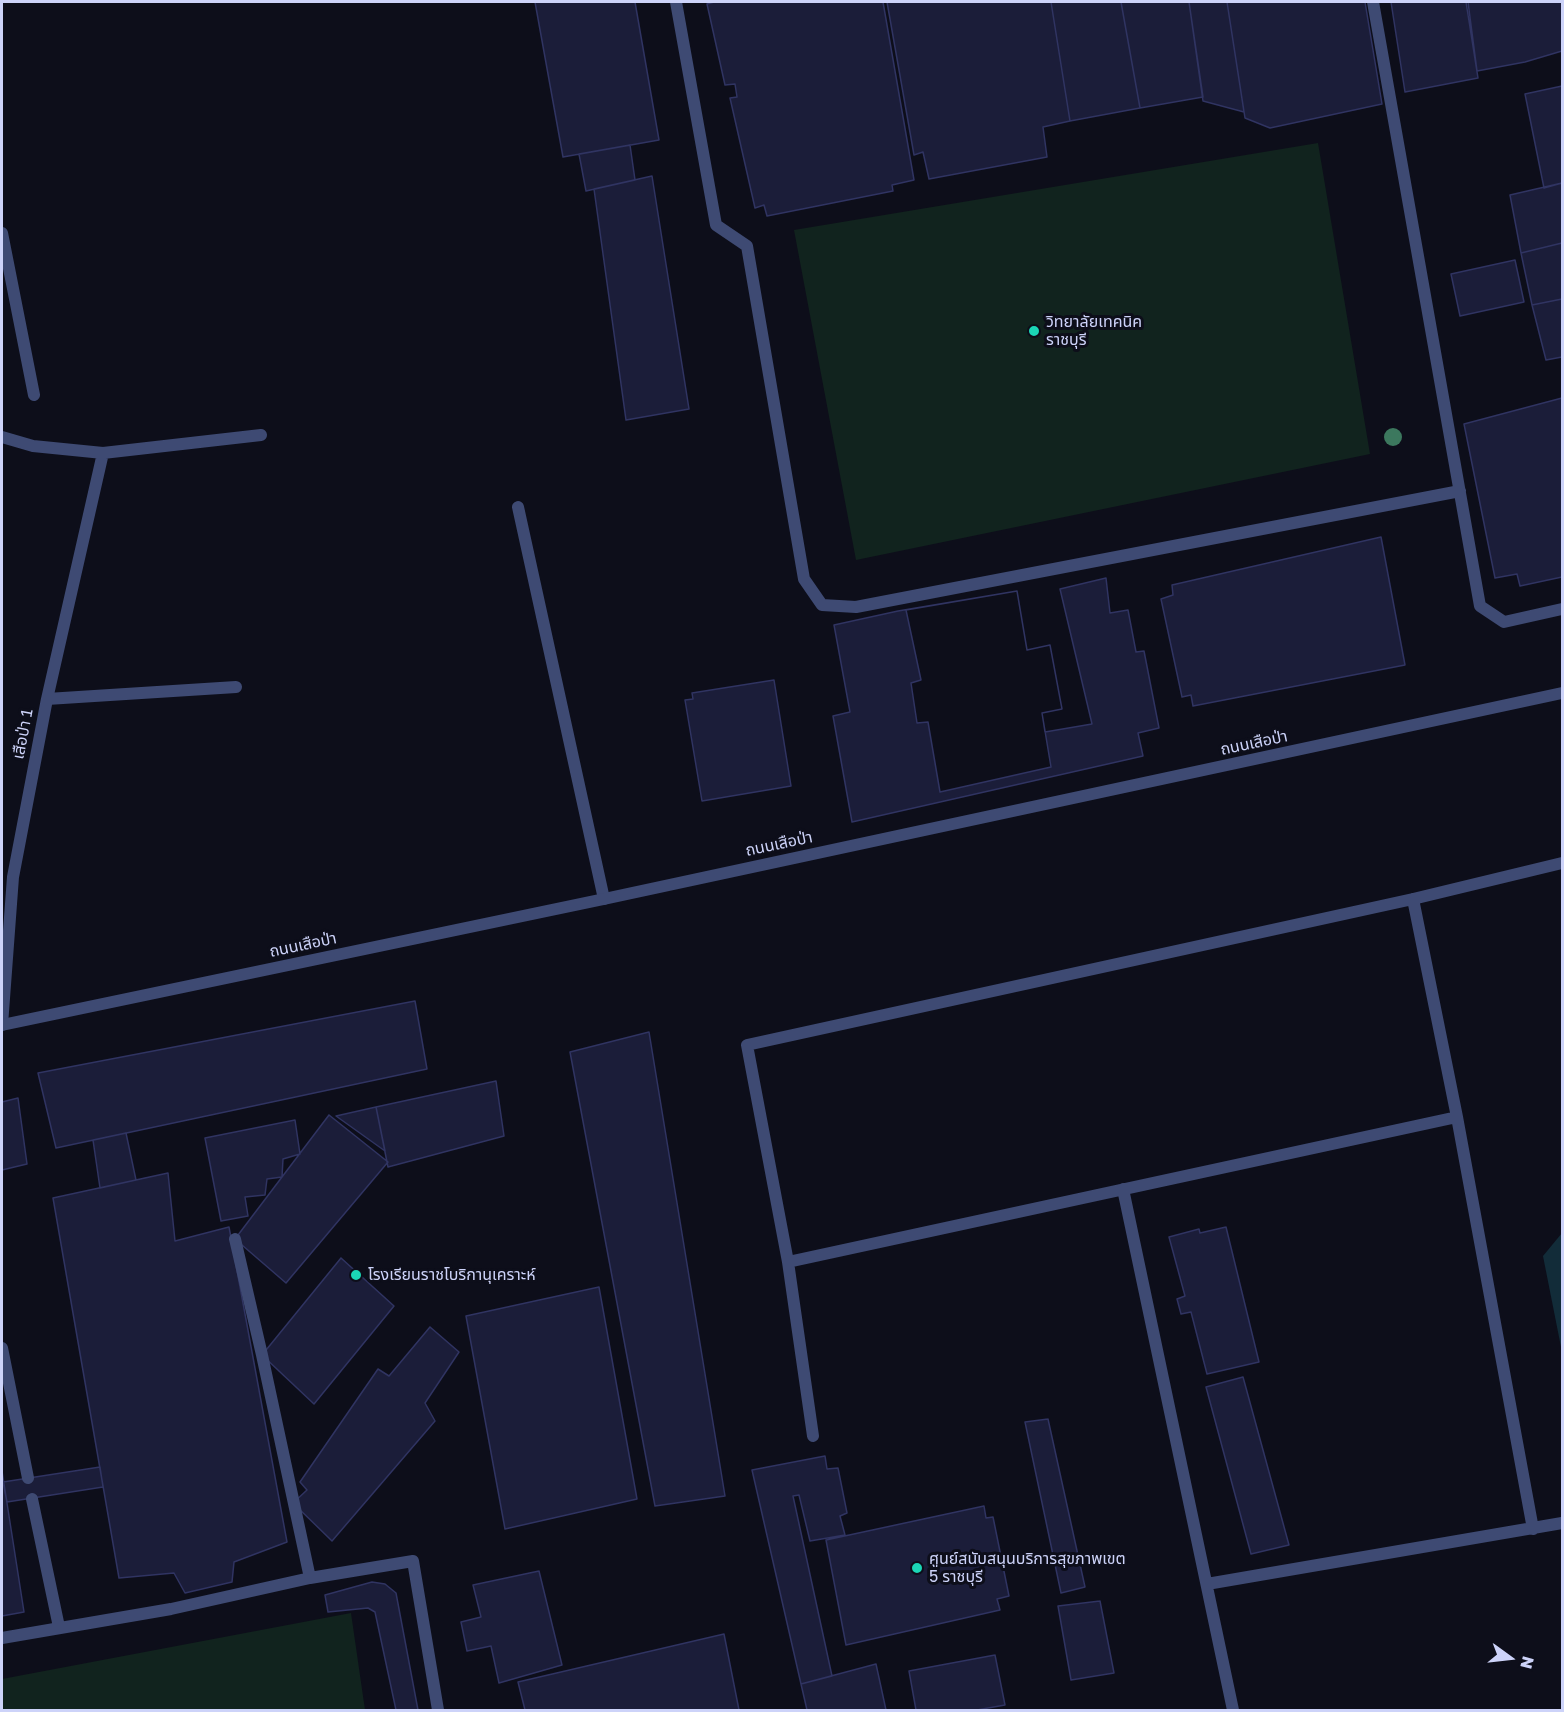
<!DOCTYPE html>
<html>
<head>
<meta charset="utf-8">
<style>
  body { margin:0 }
  #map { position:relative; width:1564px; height:1712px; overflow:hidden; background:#0d0e1a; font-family:"Golos Text",sans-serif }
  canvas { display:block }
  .frame { position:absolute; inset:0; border:3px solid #cdd3f9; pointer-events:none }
  .north { position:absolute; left:1480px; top:1628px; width:60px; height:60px; -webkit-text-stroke:4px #0d0e1a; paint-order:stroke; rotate:105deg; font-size:16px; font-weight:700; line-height:24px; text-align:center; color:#cdd3f9 }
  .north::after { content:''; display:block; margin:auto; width:21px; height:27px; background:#cdd3f9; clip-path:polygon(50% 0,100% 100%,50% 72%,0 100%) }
</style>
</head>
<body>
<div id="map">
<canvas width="1564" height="1712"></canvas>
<div class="frame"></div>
<div class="north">N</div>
</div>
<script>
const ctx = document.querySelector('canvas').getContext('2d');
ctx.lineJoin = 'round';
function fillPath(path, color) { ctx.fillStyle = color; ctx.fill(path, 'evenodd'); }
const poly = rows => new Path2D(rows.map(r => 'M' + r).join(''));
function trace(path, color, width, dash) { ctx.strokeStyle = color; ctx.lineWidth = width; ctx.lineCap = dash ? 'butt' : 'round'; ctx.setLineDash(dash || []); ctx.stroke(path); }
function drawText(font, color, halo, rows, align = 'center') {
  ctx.font = font + ' "Golos Text","Noto Sans Thai",sans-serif'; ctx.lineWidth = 6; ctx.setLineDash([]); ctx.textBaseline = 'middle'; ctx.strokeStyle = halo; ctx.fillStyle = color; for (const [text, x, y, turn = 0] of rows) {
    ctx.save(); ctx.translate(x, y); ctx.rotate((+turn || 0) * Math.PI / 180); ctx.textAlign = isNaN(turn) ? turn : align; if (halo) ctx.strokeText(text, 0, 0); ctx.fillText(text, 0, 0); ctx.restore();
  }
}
const green = poly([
  [1318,143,1370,454,856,560,794,230],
  [351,1613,365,1710,2,1710,2,1679]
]);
const water = poly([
  [1562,1233,1562,1352,1543,1256]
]);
const building = poly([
  [535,2,635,2,659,140,563,157,535,2],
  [714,2,883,2,914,180,892,185,893,191,767,216,764,205,755,208,730,98,737,97,735,84,725,85,707,4,714,2],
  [887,2,1051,2,1070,121,1043,127,1047,157,929,179,923,152,914,155,887,2],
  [1051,2,1121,2,1140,108,1070,121,1051,2],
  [1121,2,1189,2,1203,97,1140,108,1121,2],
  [1189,2,1227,2,1244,112,1203,101,1189,2],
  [1227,2,1365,2,1382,104,1270,128,1245,118,1227,2],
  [1391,2,1466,2,1478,78,1405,92,1391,2],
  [1468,2,1562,2,1562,51,1525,62,1477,71,1468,2],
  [1562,86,1562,183,1544,188,1525,94,1562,86],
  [630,145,635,180,586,191,579,154,630,145],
  [652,176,689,409,626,420,594,189,652,176],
  [1562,183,1562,243,1521,253,1510,195,1562,183],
  [1562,243,1562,299,1532,305,1521,253,1562,243],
  [1515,260,1524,302,1460,316,1451,274,1515,260],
  [1562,299,1562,357,1546,360,1532,305,1562,299],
  [1562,398,1562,577,1520,586,1517,574,1495,578,1464,424,1562,398],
  [1381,537,1405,665,1193,706,1191,695,1182,697,1161,599,1173,595,1172,585,1381,537],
  [1106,578,1110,613,1128,610,1136,652,1144,651,1159,728,1138,733,1143,756,852,822,833,716,850,712,834,625,898,611,1017,591,1027,650,1050,645,1062,709,1042,713,1045,732,1092,724,1060,589,1106,578],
  [1017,591,1027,650,1050,645,1062,709,1042,713,1051,767,940,792,928,722,917,723,911,683,921,680,906,610,1017,591],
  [774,680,791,786,702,801,685,700,693,699,692,693,774,680],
  [415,1001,427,1069,56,1148,38,1073,415,1001],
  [649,1032,725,1496,655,1506,570,1052,649,1032],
  [496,1081,504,1136,388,1167,376,1107,496,1081],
  [18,1098,27,1164,2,1170,2,1102,18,1098],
  [376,1107,385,1151,336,1116,376,1107],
  [329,1115,388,1162,286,1283,235,1239,329,1115],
  [295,1120,300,1154,283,1159,282,1177,267,1179,265,1195,245,1197,248,1216,221,1221,205,1138,295,1120],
  [126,1133,136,1180,100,1188,93,1140,126,1133],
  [168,1173,175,1241,229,1227,287,1542,234,1562,232,1582,185,1593,174,1573,119,1578,53,1198,168,1173],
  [1226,1227,1259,1362,1207,1374,1191,1312,1181,1314,1177,1299,1185,1296,1169,1237,1199,1229,1200,1233,1226,1227],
  [341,1258,394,1306,314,1404,262,1355,341,1258],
  [599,1287,637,1499,505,1529,466,1316,599,1287],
  [430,1327,459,1352,425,1403,435,1421,332,1541,293,1503,307,1490,300,1482,378,1369,389,1376,430,1327],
  [1243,1377,1289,1545,1251,1554,1206,1387,1243,1377],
  [1048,1419,1085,1587,1061,1593,1025,1422,1048,1419],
  [825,1456,827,1469,838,1468,847,1513,840,1516,845,1535,810,1541,799,1495,793,1496,832,1676,801,1684,752,1470,825,1456],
  [100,1467,103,1487,7,1502,3,1482,100,1467],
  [2,1471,24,1612,2,1616,2,1471],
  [984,1506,986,1518,993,1517,1009,1596,997,1599,1000,1610,846,1645,826,1540,984,1506],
  [539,1571,562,1665,499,1683,491,1646,467,1651,461,1622,481,1617,473,1585,539,1571],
  [372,1582,385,1584,396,1593,418,1710,396,1710,375,1612,368,1608,328,1612,325,1595,372,1582],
  [1100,1601,1114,1673,1071,1680,1058,1606,1100,1601],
  [724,1634,739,1710,525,1710,518,1682,724,1634],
  [995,1655,1005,1705,977,1710,916,1710,909,1671,995,1655],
  [876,1664,886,1710,807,1710,801,1684,876,1664]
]);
const service = poly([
  [676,2,716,225,747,246,804,579,822,605,856,607,1460,491],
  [1373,2,1480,606,1504,622,1562,609],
  [235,1239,262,1355,310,1578],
  [2,1348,28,1478],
  [32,1499,59,1627],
  [2,1638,171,1609,310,1578,413,1561,438,1710]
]);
const minor = poly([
  [2,233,34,395],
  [2,437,33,446,103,453,261,435],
  [518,507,604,899],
  [47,699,236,687],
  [1413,899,1457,1117,1533,1529],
  [2,1025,13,877,47,699,103,453],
  [1123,1189,1233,1710],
  [788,1262,1457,1117],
  [813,1436,788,1262,747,1045,1413,899,1562,863],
  [1207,1584,1562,1523]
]);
const tertiary = poly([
  [2,1025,604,899,1562,693]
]);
const trees = [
  [1393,437]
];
const markers = [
  [1034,331,6,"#1bd6b6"],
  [356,1275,6,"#1bd6b6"],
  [917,1568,6,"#1bd6b6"]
];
const poiNames = [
  ["วิทยาลัยเทคนิค",1046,322],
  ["ราชบุรี",1046,340],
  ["โรงเรียนราชโบริกานุเคราะห์",368,1275],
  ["ศูนย์สนับสนุนบริการสุขภาพเขต",929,1559],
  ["5 ราชบุรี",929,1577]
];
const streetNames = [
  ["เสือป่า 1",23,734,-79],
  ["ถนนเสือป่า",1254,743,-12],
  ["ถนนเสือป่า",779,844,-12],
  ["ถนนเสือป่า",303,945,-12]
];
fillPath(green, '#11231e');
fillPath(water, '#122c39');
fillPath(building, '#1b1d39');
trace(building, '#303462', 1.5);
trace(service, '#3e4a73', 12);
trace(minor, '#3e4a73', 12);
trace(tertiary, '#3e4a73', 12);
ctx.fillStyle = '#3c785e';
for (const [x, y] of trees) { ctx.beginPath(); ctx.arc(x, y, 9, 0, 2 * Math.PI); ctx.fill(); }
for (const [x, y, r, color] of markers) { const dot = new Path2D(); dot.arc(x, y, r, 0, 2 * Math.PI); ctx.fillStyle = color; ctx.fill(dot); trace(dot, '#0d0e1a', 2); }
drawText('16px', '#cdd3f9', '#0d0e1a', poiNames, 'left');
drawText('16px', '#cdd3f9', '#0d0e1a', streetNames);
</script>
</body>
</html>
